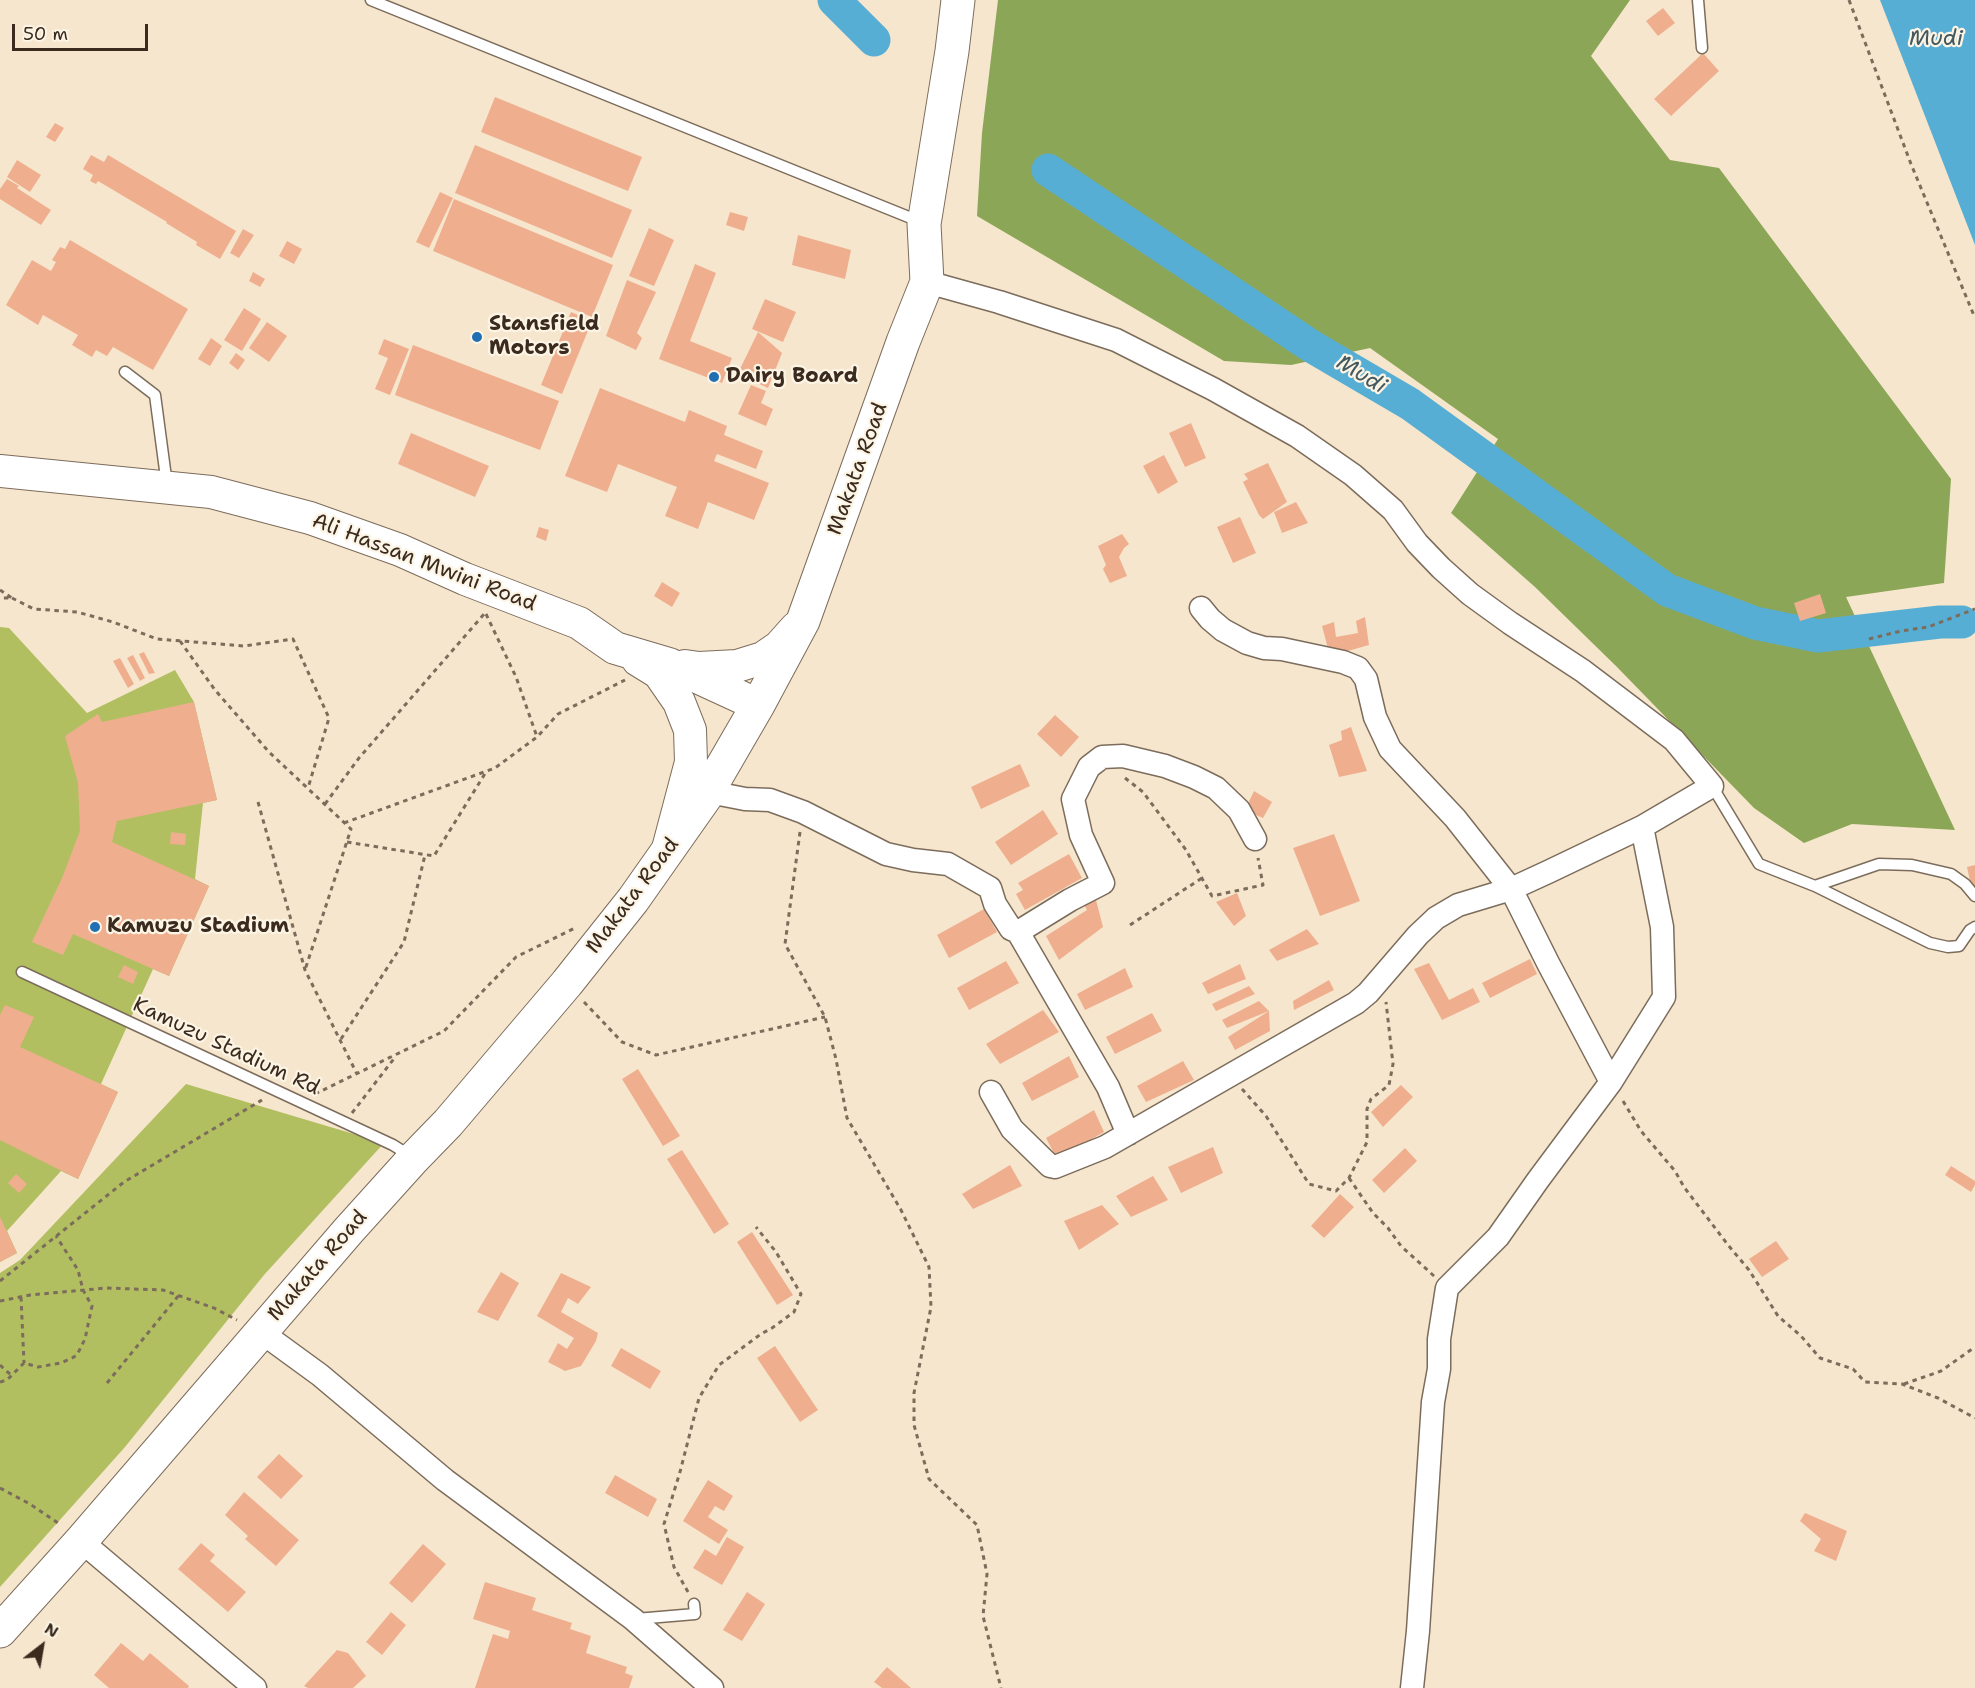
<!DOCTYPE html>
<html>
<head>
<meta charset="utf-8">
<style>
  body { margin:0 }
  #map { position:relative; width:1975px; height:1688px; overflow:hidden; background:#f6e6cd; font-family:"Shantell Sans",sans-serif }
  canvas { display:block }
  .north { position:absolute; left:12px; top:1616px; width:60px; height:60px; -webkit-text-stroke:4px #fcf5e5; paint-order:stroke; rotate:31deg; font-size:16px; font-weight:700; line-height:24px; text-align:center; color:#3b2a1e }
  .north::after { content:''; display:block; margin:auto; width:21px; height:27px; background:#3b2a1e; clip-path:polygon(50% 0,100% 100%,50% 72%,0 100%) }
  .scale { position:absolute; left:12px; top:24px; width:136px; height:27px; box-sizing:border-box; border:3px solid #3b2a1e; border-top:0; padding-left:8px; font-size:18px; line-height:21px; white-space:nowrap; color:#3b2a1e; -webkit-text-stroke:4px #fcf5e5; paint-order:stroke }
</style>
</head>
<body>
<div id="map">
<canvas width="1975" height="1688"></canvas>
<div class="north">N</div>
<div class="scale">50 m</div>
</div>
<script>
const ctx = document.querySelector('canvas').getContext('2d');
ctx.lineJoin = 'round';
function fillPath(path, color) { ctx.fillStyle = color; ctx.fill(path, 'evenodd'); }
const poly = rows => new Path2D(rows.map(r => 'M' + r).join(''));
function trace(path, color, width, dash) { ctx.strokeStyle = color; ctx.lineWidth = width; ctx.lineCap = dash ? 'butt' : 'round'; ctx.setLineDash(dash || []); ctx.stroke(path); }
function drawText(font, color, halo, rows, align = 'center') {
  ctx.font = font + ' "Shantell Sans",sans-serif'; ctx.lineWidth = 4.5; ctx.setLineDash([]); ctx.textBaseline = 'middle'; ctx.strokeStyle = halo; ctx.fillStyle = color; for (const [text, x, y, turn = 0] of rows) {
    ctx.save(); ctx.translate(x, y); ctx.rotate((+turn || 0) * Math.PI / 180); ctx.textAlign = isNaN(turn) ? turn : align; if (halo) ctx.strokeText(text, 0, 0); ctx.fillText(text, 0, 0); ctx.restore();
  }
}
const green = poly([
  [0,627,9,628,87,713,175,670,194,702,217,800,203,803,195,879,209,886,169,976,153,969,101,1084,118,1092,78,1179,61,1171,7,1231,17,1253,0,1262],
  [186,1084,384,1143,264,1275,125,1447,0,1587,0,1273,20,1260]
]);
const forest = poly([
  [998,0,1630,0,1591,56,1670,160,1719,168,1951,479,1944,583,1846,597,1955,830,1852,824,1804,843,1754,808,1617,667,1535,587,1451,513,1498,439,1370,348,1291,365,1224,361,977,216,982,133]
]);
const water = poly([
  [1880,0,1975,0,1975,245]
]);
const river = poly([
  [834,0,874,40],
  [1048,170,1311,346,1410,404,1667,590,1755,623,1818,636,1940,622,1962,622]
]);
const building = poly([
  [1663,8,1675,23,1658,36,1646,21],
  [1703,53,1719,71,1671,116,1654,99],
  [495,97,642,157,628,191,481,132],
  [55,123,64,128,55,142,46,137],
  [475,145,632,210,612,258,455,193],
  [91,155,104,162,108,155,236,231,220,259,196,245,197,242,166,223,167,222,98,181,96,184,90,181,93,175,83,169],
  [17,160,41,175,30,192,7,177],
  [7,179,19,186,17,188,51,210,41,225,0,199,0,189],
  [440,192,453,198,429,248,416,242],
  [454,199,613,265,592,317,433,251],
  [730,212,748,217,744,231,726,225],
  [649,228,674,240,654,286,629,276],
  [243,229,254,235,239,258,230,253],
  [798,235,851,250,845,279,792,265],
  [70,240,188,309,153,370,113,347,107,356,96,350,92,357,72,345,78,335,43,315,38,325,6,305,32,260,51,271,56,262,52,260,60,247,65,249],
  [287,241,302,249,294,264,279,256],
  [695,264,716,273,690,341,732,358,722,383,659,359],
  [253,272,265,279,260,287,249,281],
  [627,280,656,292,637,333,642,338,636,350,606,336],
  [765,299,796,312,783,342,752,329],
  [244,308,261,319,242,351,224,340],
  [571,312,592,321,562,394,541,385],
  [267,322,287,336,269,362,249,348],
  [758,332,782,353,768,388,753,381,756,376,740,369],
  [211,338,222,346,210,366,198,359],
  [384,339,409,349,390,395,375,389,388,358,378,354],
  [413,345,559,401,540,450,395,395],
  [236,353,245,360,238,370,229,363],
  [751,385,766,391,761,403,773,409,766,426,738,414],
  [600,388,685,422,689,410,727,426,724,435,763,451,756,469,717,454,714,461,769,483,754,520,708,502,698,529,665,516,677,487,618,464,607,492,565,476],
  [1191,423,1206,458,1185,467,1169,433],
  [411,433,489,466,475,497,398,464],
  [1164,455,1178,482,1158,494,1143,466],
  [1268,463,1287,502,1263,519,1259,515,1243,482,1248,479,1244,474],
  [1296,502,1308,523,1282,533,1274,512],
  [1240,517,1256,553,1233,563,1217,527],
  [539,527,549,530,546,541,536,537],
  [1122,534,1129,544,1124,548,1119,557,1127,576,1110,583,1103,569,1106,565,1098,546],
  [662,582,680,593,672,607,654,596],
  [1820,594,1826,613,1800,621,1794,603],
  [1365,617,1369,645,1330,656,1322,626,1334,622,1336,637,1358,633,1356,621],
  [144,652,155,673,149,674,139,654],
  [133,655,145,678,140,681,127,658],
  [120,658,134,684,128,688,113,661],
  [194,702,217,800,117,821,112,842,209,886,169,976,73,934,63,955,32,942,62,878,80,831,78,783,65,736,98,714,102,722],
  [1055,715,1079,737,1061,757,1037,734],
  [1351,727,1367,771,1339,777,1329,745,1342,740,1341,731],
  [1020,764,1030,786,981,809,971,787],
  [1254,791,1272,802,1263,818,1245,810],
  [1043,810,1058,834,1011,865,995,842],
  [171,832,186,834,185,845,170,844],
  [1334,834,1360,901,1320,916,1293,848],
  [1069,854,1082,878,1025,910,1016,894,1023,890,1018,883],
  [1975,865,1975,886,1971,886,1967,867],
  [1237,893,1246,916,1234,926,1216,902],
  [1096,900,1103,927,1059,960,1046,936,1087,910,1083,903],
  [984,909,997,932,949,958,937,935],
  [1307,929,1319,944,1277,961,1269,950],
  [1530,959,1537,974,1490,998,1482,983],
  [1006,961,1019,983,969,1010,957,988],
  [1429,963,1449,1000,1473,988,1480,1002,1442,1020,1414,969],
  [1240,964,1246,979,1208,994,1202,983],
  [124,965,138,972,133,984,118,977],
  [1125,968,1133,987,1085,1010,1077,994],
  [1329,980,1334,990,1294,1010,1293,1001],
  [1249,986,1255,994,1216,1011,1212,1004],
  [1259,1001,1269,1011,1270,1031,1235,1050,1228,1037,1269,1011,1227,1028,1222,1020],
  [5,1005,34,1017,20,1047,118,1092,78,1179,0,1140,0,1015],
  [1043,1010,1059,1032,1000,1064,986,1044],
  [1152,1013,1162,1031,1115,1054,1106,1037],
  [1069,1056,1079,1077,1032,1101,1022,1083],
  [1183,1061,1194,1080,1146,1102,1137,1086],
  [638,1069,680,1136,663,1146,622,1079],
  [1401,1085,1413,1097,1383,1127,1371,1112],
  [1094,1110,1104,1132,1057,1159,1046,1138],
  [1213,1147,1223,1173,1181,1193,1168,1167],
  [1405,1148,1417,1161,1384,1193,1372,1180],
  [682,1150,729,1224,714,1234,667,1159],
  [1010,1165,1022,1186,973,1209,962,1194],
  [1951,1166,1975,1181,1975,1185,1971,1192,1945,1175],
  [16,1174,27,1184,19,1193,8,1183],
  [1153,1176,1168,1200,1131,1217,1116,1196],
  [1340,1194,1354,1207,1324,1238,1311,1226],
  [1102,1205,1119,1224,1079,1250,1064,1221],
  [0,1217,17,1253,0,1262],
  [752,1232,793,1295,777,1305,737,1242],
  [1776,1241,1789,1259,1762,1277,1749,1259],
  [501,1272,519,1283,498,1321,477,1312],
  [561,1273,591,1287,578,1304,568,1298,561,1312,598,1333,596,1341,581,1366,565,1371,548,1362,558,1343,567,1349,574,1338,537,1316],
  [775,1346,818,1410,800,1422,757,1358],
  [621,1348,661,1371,650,1389,611,1366],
  [279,1454,303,1476,281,1499,257,1477],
  [615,1475,657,1499,648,1517,605,1493],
  [708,1480,733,1496,724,1511,715,1506,708,1517,728,1530,719,1544,683,1521],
  [244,1492,299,1540,276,1566,245,1539,248,1536,225,1515],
  [1805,1513,1847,1531,1836,1561,1814,1551,1821,1539,1800,1521],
  [727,1537,744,1547,722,1585,693,1568,705,1549,716,1556],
  [201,1543,215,1555,210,1561,246,1592,228,1612,178,1569],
  [423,1544,446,1564,412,1603,389,1583],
  [485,1582,536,1598,532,1610,572,1623,570,1629,591,1636,586,1653,627,1667,625,1673,633,1676,629,1688,475,1688,493,1634,508,1639,510,1631,473,1619],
  [747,1592,765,1604,742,1641,723,1630],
  [391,1612,406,1625,382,1655,366,1642],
  [121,1643,143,1661,150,1653,189,1686,188,1688,109,1688,94,1675],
  [337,1650,348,1653,366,1676,353,1688,308,1688,304,1686],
  [887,1667,911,1688,882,1688,874,1682]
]);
const path = poly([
  [1849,0,1911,164,1975,318],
  [0,590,12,598,0,598],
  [12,598,34,609,77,612,113,622,157,639,244,646,293,639,329,718,308,788],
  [486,614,516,677,537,737],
  [1869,639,1901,631,1928,627,1975,609],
  [180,641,215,690,269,752,351,829,305,970],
  [1125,778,1143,792,1186,850,1212,896,1263,885,1258,858],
  [258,802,305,970,357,1074],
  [325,804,359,758,485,613],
  [344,823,495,768,537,737,558,714,625,680],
  [800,832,785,944,825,1017,836,1059,847,1118,901,1210,929,1267,931,1307,914,1393,914,1425,929,1479,977,1525,987,1574,983,1616,1001,1688],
  [347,842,434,856,486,772],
  [1130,925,1202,878],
  [584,1002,622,1042,656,1055,825,1017],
  [341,1039,404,942,425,855],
  [1242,1089,1266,1116,1309,1184,1336,1191,1349,1178,1367,1142,1367,1109,1371,1099,1389,1085,1393,1064,1386,1002],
  [315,1094,444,1031,516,957,577,927],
  [1623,1101,1641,1131,1675,1171,1684,1187,1728,1245,1749,1270,1778,1316,1801,1336,1820,1358,1853,1369,1865,1382,1902,1384,1938,1398,1975,1418],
  [352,1113,396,1056],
  [1349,1178,1373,1213,1388,1228,1401,1246,1434,1276],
  [0,1281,124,1182,262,1100],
  [21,1297,24,1363],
  [0,1301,30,1295,106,1288,163,1290,214,1308,237,1320],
  [0,1365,11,1375],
  [0,1382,7,1380,24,1363,38,1367,61,1363,72,1358,77,1355,85,1339,92,1306,83,1290,78,1270,56,1236],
  [107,1383,179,1295],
  [1904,1384,1941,1371,1975,1347],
  [0,1488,30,1504,61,1525],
  [688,1592,674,1567,664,1524,680,1472,699,1398,719,1365,761,1334,772,1328,794,1312,801,1294,776,1252,756,1227]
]);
const lane = poly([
  [371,0,921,222],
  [1698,0,1702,48],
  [125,372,155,395,167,485],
  [1712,786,1759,864,1815,886,1930,943,1948,947,1959,946,1970,930,1975,927],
  [1815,886,1879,864,1912,865,1951,874,1965,884,1975,896],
  [22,972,393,1145,412,1157],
  [636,1619,695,1614,694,1604]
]);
const street = poly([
  [927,282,999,302,1116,340,1213,389,1297,436,1353,475,1393,510,1417,543,1441,568,1470,594,1510,623,1583,671,1674,740,1712,786,1642,827,1548,872,1511,889,1458,905,1436,918,1418,935,1368,993,1356,1003,1105,1147,1055,1167,1050,1166,1012,1129,991,1092],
  [1201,608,1210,619,1223,630,1247,643,1264,648,1282,649,1343,662,1358,668,1366,679,1375,717,1390,749,1455,818,1511,889,1548,963,1611,1082,1538,1180,1498,1237,1447,1288,1439,1339,1439,1369,1433,1402,1418,1631,1412,1688],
  [709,792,745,799,770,800,803,812,886,854,913,860,948,864,990,888,995,904,1011,929,1018,932,1108,1087,1128,1134],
  [1018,932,1070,900,1103,883,1081,835,1073,799,1089,767,1102,757,1123,756,1165,766,1194,777,1216,788,1239,810,1255,839],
  [1611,1082,1664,997,1662,927,1642,827],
  [261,1332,320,1375,445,1480,633,1619,712,1688],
  [81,1541,255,1688]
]);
const secondary = poly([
  [0,471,211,492,310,518,400,550,465,579,579,623,615,648,669,664,758,705],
  [638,660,659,673,679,702,690,730,691,762,669,845],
  [685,666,699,668,737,666,763,658,779,647,796,628]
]);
const primary = poly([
  [0,1631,81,1541,349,1230,414,1158,448,1123,567,983,633,900,709,792,711,786,758,705,803,621,903,342,927,282,924,224,952,51,958,0]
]);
const markers = [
  [477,337,6,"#1f6fb2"],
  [714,377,6,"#1f6fb2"],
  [95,927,6,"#1f6fb2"]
];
const poiNames = [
  ["Stansfield",489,325],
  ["Motors",489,349],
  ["Dairy Board",726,377],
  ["Kamuzu Stadium",107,927]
];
const streetNames = [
  ["Makata Road",858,469,-70],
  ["Ali Hassan Mwini Road",424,563,21],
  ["Makata Road",633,896,-53],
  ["Kamuzu Stadium Rd",226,1047,25],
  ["Makata Road",318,1266,-49]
];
const waterNames = [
  ["Mudi",1936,39],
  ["Mudi",1361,375,31]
];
fillPath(green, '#b1bf61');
fillPath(forest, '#8ca657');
fillPath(water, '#57aed4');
trace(river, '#57aed4', 33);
fillPath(building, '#efaf8f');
trace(lane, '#7c6c5b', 13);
trace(street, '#7c6c5b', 25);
trace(secondary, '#7c6c5b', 34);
trace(primary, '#7c6c5b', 35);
trace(path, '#7c6c5b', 3, [4.5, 4.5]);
trace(lane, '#fff', 10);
trace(street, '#fff', 22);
trace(secondary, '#fff', 32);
trace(primary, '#fff', 33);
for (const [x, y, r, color] of markers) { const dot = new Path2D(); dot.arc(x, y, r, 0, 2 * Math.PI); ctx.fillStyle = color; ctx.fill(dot); trace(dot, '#fcf5e5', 2); }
drawText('bold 21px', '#3b2a1e', '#fcf5e5', poiNames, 'left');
drawText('21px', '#3b2a1e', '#fcf5e5', streetNames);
drawText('italic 22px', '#45585e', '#fcf5e5', waterNames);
</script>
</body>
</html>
